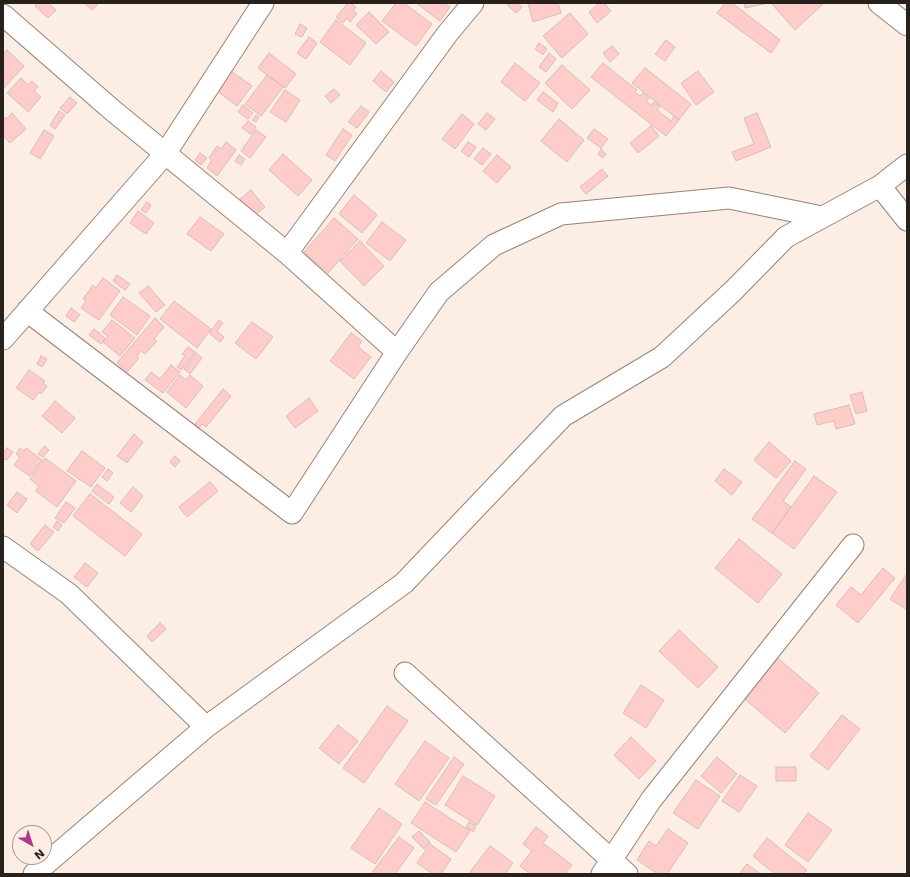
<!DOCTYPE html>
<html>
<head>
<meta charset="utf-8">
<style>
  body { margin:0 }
  #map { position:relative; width:910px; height:877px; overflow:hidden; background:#fdeee5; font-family:"DejaVu Sans",sans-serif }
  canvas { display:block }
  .frame { position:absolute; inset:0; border:4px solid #29211b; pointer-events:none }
  .north { position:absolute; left:12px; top:825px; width:40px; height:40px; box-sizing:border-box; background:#fdeee5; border:1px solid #a89c94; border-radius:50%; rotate:141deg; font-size:11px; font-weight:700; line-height:16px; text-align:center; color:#29211b }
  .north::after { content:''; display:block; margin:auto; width:14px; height:18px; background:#b53887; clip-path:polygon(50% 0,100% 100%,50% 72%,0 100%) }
</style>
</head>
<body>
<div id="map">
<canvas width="910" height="877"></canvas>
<div class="frame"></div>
<div class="north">N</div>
</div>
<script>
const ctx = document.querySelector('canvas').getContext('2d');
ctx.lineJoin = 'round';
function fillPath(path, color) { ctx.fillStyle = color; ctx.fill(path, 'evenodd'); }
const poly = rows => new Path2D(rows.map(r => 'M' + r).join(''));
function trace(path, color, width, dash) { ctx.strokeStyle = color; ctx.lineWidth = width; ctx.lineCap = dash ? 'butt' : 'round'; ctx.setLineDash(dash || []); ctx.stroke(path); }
const building = poly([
  [37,3,48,3,56,10,48,18,35,6,37,3],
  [84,3,99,3,92,10,84,3],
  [348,3,351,3,356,7,353,11,357,14,350,22,347,18,343,23,336,17,348,3],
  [396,3,404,3,432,24,416,46,382,21,396,3],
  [416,3,444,3,450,7,440,21,416,3],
  [509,3,518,3,522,7,516,13,507,5,509,3],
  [528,3,558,3,561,13,533,22,528,3],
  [599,3,604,3,611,11,597,23,589,12,599,3],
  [725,3,732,3,780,40,771,53,717,13,725,3],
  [744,3,768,3,745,8,744,3],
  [771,3,824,3,795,30,771,3],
  [369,12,389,32,376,44,356,25,369,12],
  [570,13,588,34,562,58,543,36,570,13],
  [336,20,366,43,350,65,320,42,336,20],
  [300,24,307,28,302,37,295,34,300,24],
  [309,37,317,43,306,59,297,53,309,37],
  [666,40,675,47,665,61,655,54,666,40],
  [539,43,547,49,543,55,535,49,539,43],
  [612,46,619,54,610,62,603,53,612,46],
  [7,50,24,66,3,89,3,54,7,50],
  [269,53,296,74,285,88,258,68,269,53],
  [549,53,556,59,546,72,539,67,549,53],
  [515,63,540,83,525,101,501,82,515,63],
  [603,63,637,90,635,92,640,96,643,93,649,98,646,101,651,105,654,102,660,106,657,110,671,121,674,116,679,120,666,136,591,77,603,63],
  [562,65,590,90,572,109,545,83,562,65],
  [645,68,691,104,679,120,632,83,645,68],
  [231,71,252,86,237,106,217,91,231,71],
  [381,71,394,82,386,92,373,81,381,71],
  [698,71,714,92,696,105,681,83,698,71],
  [267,75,283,87,261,116,245,104,267,75],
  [21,78,28,85,32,81,38,87,34,91,41,97,28,112,7,93,21,78],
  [334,89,340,95,331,103,325,96,334,89],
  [285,90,300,100,286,122,270,112,285,90],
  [543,92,558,103,553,112,537,100,543,92],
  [70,97,77,103,67,114,60,108,70,97],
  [243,105,253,113,248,119,238,112,243,105],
  [361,106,369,112,357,128,348,122,361,106],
  [59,111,65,115,55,129,50,125,59,111],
  [12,113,26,129,10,143,3,136,3,116,6,119,12,113],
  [487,113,495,119,486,130,478,124,487,113],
  [757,113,771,147,736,161,732,152,754,144,744,118,757,113],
  [462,114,474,124,455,149,442,139,462,114],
  [256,115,259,117,256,122,252,120,256,115],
  [559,119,584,140,567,162,541,141,559,119],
  [248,121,256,127,251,134,242,128,248,121],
  [651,126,659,136,638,153,630,143,651,126],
  [343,129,352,135,335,161,326,155,343,129],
  [594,129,608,139,601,148,587,138,594,129],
  [44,130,54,136,40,159,30,153,44,130],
  [256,130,266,137,250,158,241,151,256,130],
  [226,142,236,150,217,176,207,168,212,160,209,158,217,146,221,149,226,142],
  [468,142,476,147,469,157,461,151,468,142],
  [483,148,491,154,482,165,474,159,483,148],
  [601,149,606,154,603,158,598,154,601,149],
  [200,153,207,158,201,165,195,160,200,153],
  [283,154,312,180,298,196,269,170,283,154],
  [239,155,245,159,241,165,235,161,239,155],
  [497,155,511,167,497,183,483,171,497,155],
  [602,169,608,176,586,194,580,187,602,169],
  [251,190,265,207,253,216,240,199,251,190],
  [354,195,377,215,362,233,339,214,354,195],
  [147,202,151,205,146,213,141,210,147,202],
  [138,211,154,223,146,234,130,223,138,211],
  [200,217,224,234,211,251,187,234,200,217],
  [334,218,358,239,328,273,304,252,334,218],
  [382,222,406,240,390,261,366,243,382,222],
  [360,241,384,266,364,286,340,261,360,241],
  [117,275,130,284,125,290,113,281,117,275],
  [103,278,120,291,99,320,81,308,86,301,83,299,93,285,96,288,103,278],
  [148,286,165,305,156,312,139,293,148,286],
  [123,297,150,316,137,335,110,315,123,297],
  [174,301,211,329,197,348,160,319,174,301],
  [71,308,80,315,74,322,66,316,71,308],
  [155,318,164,327,154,339,157,341,145,354,141,351,137,356,139,358,127,372,117,363,155,318],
  [112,320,135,338,120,356,103,342,108,336,102,332,112,320],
  [219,320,223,323,217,331,224,337,220,342,209,333,219,320],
  [252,322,273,337,256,359,235,343,252,322],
  [94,329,105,338,101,344,89,335,94,329],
  [351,333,362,341,358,347,371,357,354,379,330,361,351,333],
  [188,347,195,352,181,370,177,367,185,356,182,354,188,347],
  [196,353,202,358,190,374,184,369,196,353],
  [41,356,47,359,42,367,37,364,41,356],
  [171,365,180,372,163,393,145,380,151,372,160,379,171,365],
  [29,370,45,381,43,383,47,386,41,394,39,392,33,400,16,388,29,370],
  [180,375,186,380,190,375,203,386,186,408,167,392,180,375],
  [223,389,231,396,206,427,202,424,199,428,195,424,223,389],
  [862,392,867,411,856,414,850,395,862,392],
  [309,398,318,411,295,428,286,416,309,398],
  [55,401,75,418,62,433,42,416,55,401],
  [849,405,855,424,836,429,834,421,817,425,814,414,849,405],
  [134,434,143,442,127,463,117,456,134,434],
  [769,442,791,461,776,478,754,460,769,442],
  [45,446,49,450,43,457,38,454,45,446],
  [7,448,13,452,7,460,3,458,3,453,7,448],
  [20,448,24,451,26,448,42,460,30,476,14,465,20,457,16,454,20,448],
  [82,451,105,468,91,487,67,471,82,451],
  [175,456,180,461,175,467,170,462,175,456],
  [45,458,76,481,57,507,36,491,39,486,30,479,45,458],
  [795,461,806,469,783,501,791,507,772,533,752,519,795,461],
  [108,469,113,473,107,481,102,477,108,469],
  [724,469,742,482,732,495,715,481,724,469],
  [814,476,837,492,794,549,772,533,814,476],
  [210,482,218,491,187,517,179,507,210,482],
  [97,484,114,497,109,504,92,491,97,484],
  [133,487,143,496,131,512,120,503,133,487],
  [17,492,27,499,17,513,7,505,17,492],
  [90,494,142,534,125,556,73,516,90,494],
  [66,502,75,508,64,523,55,518,66,502],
  [57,521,62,525,58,531,53,527,57,521],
  [45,525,54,532,38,551,30,544,45,525],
  [739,539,782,574,758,603,715,568,739,539],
  [85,563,98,573,87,587,74,577,85,563],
  [883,568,895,578,858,623,836,605,851,587,861,595,883,568],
  [906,575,907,576,907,610,890,599,906,575],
  [160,623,166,629,152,642,147,636,160,623],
  [679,630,718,667,698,688,659,651,679,630],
  [774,655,819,693,785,733,740,695,774,655],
  [641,685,664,700,646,728,623,713,641,685],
  [387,706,408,721,364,783,343,768,387,706],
  [842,715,860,729,828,770,810,756,842,715],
  [338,725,358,741,339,764,319,748,338,725],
  [631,737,656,761,639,779,614,755,631,737],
  [425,741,449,758,419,801,395,784,425,741],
  [454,757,464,764,436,805,426,799,454,757],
  [717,757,737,774,721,793,701,776,717,757],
  [776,767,796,767,796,781,776,781,776,767],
  [740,775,757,786,739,812,722,801,740,775],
  [463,776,495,796,477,825,445,805,463,776],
  [696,780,720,796,698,829,673,813,696,780],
  [425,802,470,831,456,852,411,823,425,802],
  [379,808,402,824,375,864,351,848,379,808],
  [808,813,832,830,808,862,785,845,808,813],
  [469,822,476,826,473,832,466,827,469,822],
  [536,827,548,836,543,843,572,865,565,874,530,874,520,866,532,851,523,844,536,827],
  [668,829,688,843,667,874,658,874,637,860,649,841,656,846,668,829],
  [419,831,430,842,424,849,412,837,419,831],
  [399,837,414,848,395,874,371,874,399,837],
  [767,838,807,870,803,874,775,874,753,856,767,838],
  [430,844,451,859,441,874,433,874,417,863,430,844],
  [490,846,513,863,505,874,473,874,470,872,490,846],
  [747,864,761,874,739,874,747,864]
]);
const minor = poly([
  [879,3,907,25],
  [3,15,111,109,287,253,397,352],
  [880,186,907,220],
  [287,253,448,33,473,3],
  [27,311,292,513,397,352,439,292,494,245,561,214,729,198,822,217],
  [3,339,165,154,263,3],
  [3,547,69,594,206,727],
  [405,673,627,874],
  [34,874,206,727,404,583,563,416,662,357,733,291,786,237,880,186,907,165],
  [602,874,651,800,853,545]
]);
fillPath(building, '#fecdca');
trace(building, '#d9bbb9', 1);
trace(minor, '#998374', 23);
trace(minor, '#fff', 21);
</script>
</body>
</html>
